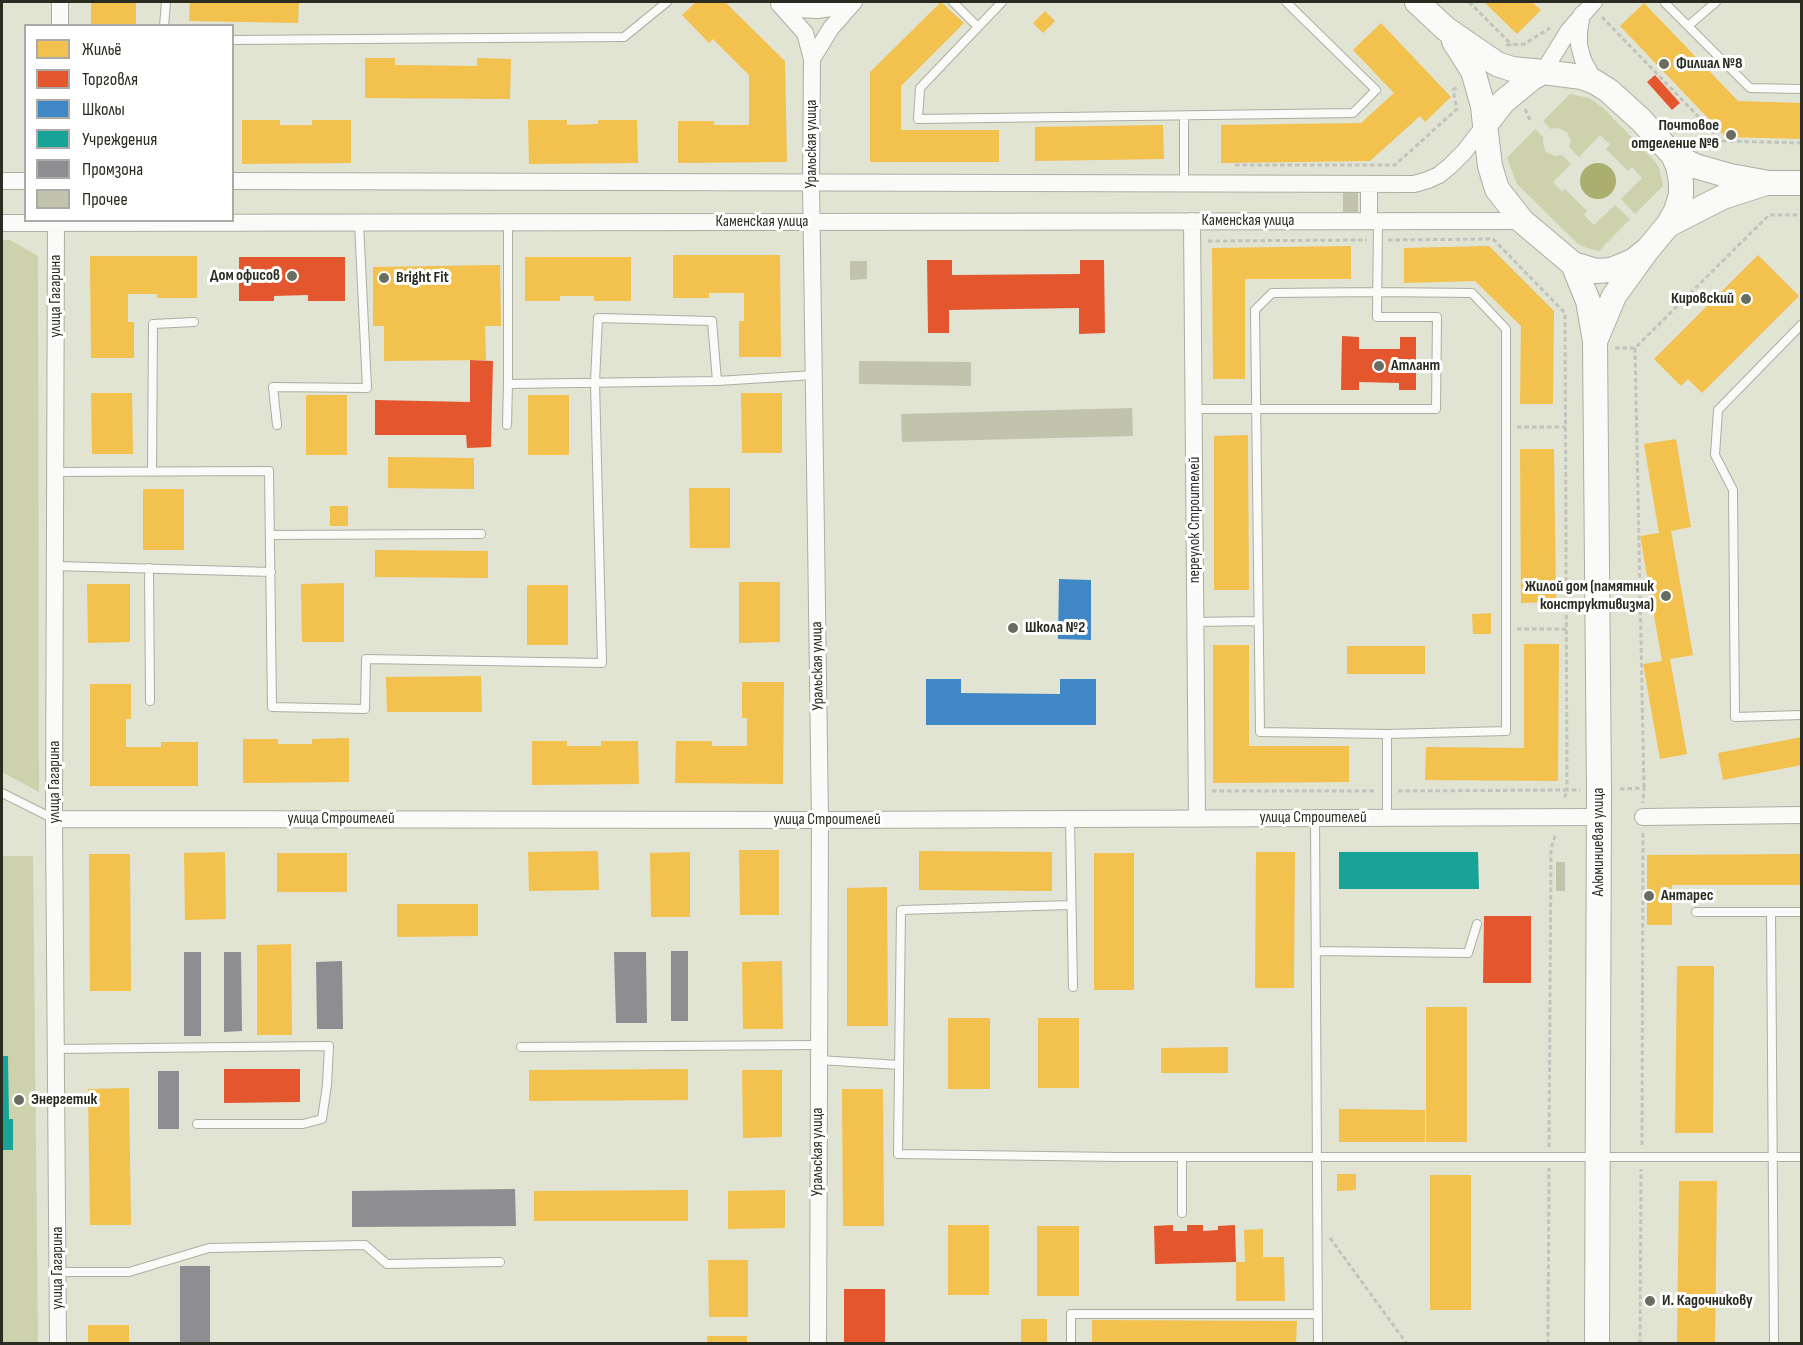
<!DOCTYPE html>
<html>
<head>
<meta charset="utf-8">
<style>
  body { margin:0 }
  #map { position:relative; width:1803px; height:1345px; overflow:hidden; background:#e1e3d3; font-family:"Sofia Sans Condensed",sans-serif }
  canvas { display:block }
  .frame { position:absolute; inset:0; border:3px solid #2a2c21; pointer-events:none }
  .legend { position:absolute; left:24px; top:24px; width:210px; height:198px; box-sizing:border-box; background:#fff; border:2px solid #aaaba6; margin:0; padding:8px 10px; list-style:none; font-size:18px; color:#2a2c21 }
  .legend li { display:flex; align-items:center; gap:12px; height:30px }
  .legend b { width:30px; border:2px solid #aaaba6 }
</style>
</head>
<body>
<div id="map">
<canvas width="1803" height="1345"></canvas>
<div class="frame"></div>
<ul class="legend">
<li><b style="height:16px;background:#f2c14e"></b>Жильё</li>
<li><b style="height:16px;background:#e4572e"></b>Торговля</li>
<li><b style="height:16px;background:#3f88c5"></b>Школы</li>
<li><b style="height:16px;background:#17a398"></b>Учреждения</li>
<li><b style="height:16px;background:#8d8d92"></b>Промзона</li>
<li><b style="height:16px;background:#c1c3ac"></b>Прочее</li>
</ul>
</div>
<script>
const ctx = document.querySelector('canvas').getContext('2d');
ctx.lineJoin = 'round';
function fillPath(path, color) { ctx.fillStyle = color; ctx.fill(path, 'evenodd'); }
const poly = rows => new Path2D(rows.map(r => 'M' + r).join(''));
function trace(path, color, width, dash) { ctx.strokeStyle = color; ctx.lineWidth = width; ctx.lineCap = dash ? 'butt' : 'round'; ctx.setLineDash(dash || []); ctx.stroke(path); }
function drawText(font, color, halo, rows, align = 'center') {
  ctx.font = font + ' "Sofia Sans Condensed",sans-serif'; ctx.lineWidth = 6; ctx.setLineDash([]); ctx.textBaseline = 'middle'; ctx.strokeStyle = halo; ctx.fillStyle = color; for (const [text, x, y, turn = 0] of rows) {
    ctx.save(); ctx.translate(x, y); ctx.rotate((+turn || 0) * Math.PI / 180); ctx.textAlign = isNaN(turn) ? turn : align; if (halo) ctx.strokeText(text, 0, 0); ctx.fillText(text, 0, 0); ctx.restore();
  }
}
const green = poly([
  [1570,94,1589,98,1602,107,1652,158,1659,167,1663,186,1635,214,1621,199,1642,178,1632,167,1628,171,1606,149,1610,144,1600,135,1579,157,1569,147,1571,141,1567,132,1558,128,1551,129,1543,121],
  [1535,129,1543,137,1543,143,1546,152,1555,156,1562,155,1571,164,1553,182,1562,192,1565,189,1587,211,1584,215,1594,225,1615,205,1630,219,1599,251,1589,249,1578,244,1517,184,1507,158],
  [2,240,10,240,38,256,39,792,2,772],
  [2,856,33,856,38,1343,2,1343]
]);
const water = poly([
  '1580 181a18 18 0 1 1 36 0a18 18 0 1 1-36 0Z'
]);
const homes = poly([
  [91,2,136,2,136,26,91,26],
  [190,2,299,2,298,23,189,21],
  [696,2,725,2,785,61,787,162,678,163,678,121,714,121,714,125,749,125,749,75,713,39,709,43,682,15],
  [941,2,964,23,901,86,901,130,999,130,999,162,870,162,870,72],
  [1484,2,1532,2,1541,10,1517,34],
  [1644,3,1738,101,1802,103,1802,139,1726,137,1620,26],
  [1045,11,1055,21,1043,33,1033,23],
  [1381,23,1451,97,1425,122,1420,116,1370,161,1221,163,1221,125,1361,123,1394,93,1353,50],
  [365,58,395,58,395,65,477,66,477,58,511,59,510,99,365,98],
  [242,120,280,120,280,125,312,125,312,120,351,120,351,163,242,164],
  [528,120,567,120,567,125,598,124,598,120,637,120,638,163,529,164],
  [1163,125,1164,159,1035,161,1035,127],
  [1351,246,1351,279,1245,279,1245,379,1213,379,1212,248],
  [1489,246,1554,311,1553,404,1520,404,1521,326,1475,281,1404,283,1404,248],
  [673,255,780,255,781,357,739,357,739,321,744,321,744,293,709,293,709,298,673,298],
  [1758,255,1799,296,1702,393,1688,379,1681,386,1654,359],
  [90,256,197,256,197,298,157,298,157,294,128,294,128,322,134,322,134,358,91,358],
  [525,257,631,257,631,301,594,301,594,296,560,296,560,301,525,301],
  [500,265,501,326,485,326,486,360,384,361,384,326,373,326,373,267],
  [91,393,132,393,133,454,92,454],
  [741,393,782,393,782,453,742,453],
  [306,395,347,395,347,455,306,455],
  [528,395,569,395,569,455,528,455],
  [1248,435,1249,590,1214,590,1214,436],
  [1676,439,1691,527,1671,531,1693,655,1670,659,1687,754,1660,759,1643,664,1662,661,1640,536,1659,533,1644,444],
  [1520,449,1554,449,1556,602,1521,603],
  [388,457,474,458,474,489,388,488],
  [689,488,730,488,730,548,690,548],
  [143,489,184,489,184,550,143,550],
  [330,506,348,506,348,526,330,526],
  [375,550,488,551,488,578,375,577],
  [739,582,780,582,780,642,739,643],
  [344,583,344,642,302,642,301,584],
  [87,584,130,584,130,642,88,643],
  [527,585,568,585,568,645,527,645],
  [1491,613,1491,634,1473,634,1472,614],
  [1524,644,1559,644,1558,781,1425,780,1426,747,1524,748],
  [1213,645,1249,645,1249,746,1349,746,1349,782,1213,783],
  [1347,646,1425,646,1425,674,1347,674],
  [481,676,482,712,387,712,386,677],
  [742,682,784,682,783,784,675,783,676,741,712,741,712,746,747,746,747,718,742,718],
  [90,684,131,684,131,719,126,719,126,747,161,747,161,742,198,742,198,786,90,786],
  [1802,737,1802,765,1723,780,1718,753],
  [349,738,349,782,243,783,243,739,278,739,278,744,312,744,312,739],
  [532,741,567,741,567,746,601,746,601,741,638,741,639,784,532,785],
  [739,850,779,850,779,915,740,915],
  [598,851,599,890,529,891,528,852],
  [919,851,1052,852,1052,891,919,890],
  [225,852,226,919,185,920,184,853],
  [690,852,690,917,651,917,650,853],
  [1256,852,1295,852,1294,988,1255,988],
  [277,853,347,853,347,892,277,892],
  [1094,853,1134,853,1134,990,1094,990],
  [89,854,130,854,131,991,90,991],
  [1802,854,1802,885,1672,885,1672,925,1647,925,1647,855],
  [887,887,888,1026,847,1026,847,888],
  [397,904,478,904,478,936,397,937],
  [291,944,292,1035,257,1035,257,945],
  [782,961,783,1029,743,1029,742,962],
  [1677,966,1714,966,1713,1133,1675,1133],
  [1426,1007,1467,1007,1467,1142,1426,1142],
  [948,1018,990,1018,990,1089,948,1089],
  [1038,1018,1079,1018,1079,1088,1038,1088],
  [1228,1047,1228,1073,1161,1073,1161,1048],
  [688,1069,688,1100,529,1101,529,1070],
  [742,1070,782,1070,782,1137,743,1138],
  [129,1088,131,1225,90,1225,88,1089],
  [842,1089,883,1089,884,1226,843,1226],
  [1339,1109,1425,1110,1425,1142,1339,1142],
  [1337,1174,1356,1174,1356,1190,1337,1191],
  [1430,1175,1471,1175,1471,1310,1430,1310],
  [1679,1181,1717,1181,1715,1344,1677,1344],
  [688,1190,688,1221,534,1221,534,1191],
  [785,1190,785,1228,728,1229,728,1191],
  [948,1225,989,1225,989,1295,948,1295],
  [1037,1226,1079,1226,1079,1296,1037,1296],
  [1263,1229,1263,1257,1284,1257,1285,1301,1236,1301,1236,1262,1245,1262,1244,1230],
  [708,1260,748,1260,748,1317,709,1317],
  [1021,1319,1047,1319,1047,1344,1021,1344],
  [1092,1320,1297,1321,1296,1344,1092,1344],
  [88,1325,129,1325,129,1344,88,1344],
  [707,1336,747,1336,747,1344,708,1344]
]);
const shops = poly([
  [1655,75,1680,103,1672,110,1647,82],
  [239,257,345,257,345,301,308,301,308,295,274,296,274,301,239,301],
  [927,260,952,260,952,275,1080,274,1080,260,1104,260,1105,333,1079,334,1079,308,949,310,949,333,928,333],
  [1342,336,1359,337,1359,349,1400,349,1400,337,1416,337,1416,390,1399,390,1399,383,1359,382,1359,390,1341,390],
  [470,360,493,361,491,447,467,448,466,435,375,435,375,400,470,402],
  [1484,916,1531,916,1531,983,1483,983],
  [224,1069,300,1069,300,1102,224,1103],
  [1173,1225,1173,1231,1187,1231,1187,1225,1203,1225,1203,1231,1218,1230,1218,1226,1235,1225,1236,1262,1155,1264,1154,1226],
  [844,1289,885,1289,885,1344,844,1344]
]);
const schools = poly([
  [1059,579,1091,580,1091,640,1058,639],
  [926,679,961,679,961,693,1060,694,1060,679,1096,679,1096,725,926,725]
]);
const public = poly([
  [1339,852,1478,852,1479,889,1339,889],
  [2,1056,8,1056,9,1119,13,1119,13,1150,2,1150]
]);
const industry = poly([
  [671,951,688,951,688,1021,671,1021],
  [184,952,201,952,201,1036,184,1036],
  [224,952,241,952,242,1031,224,1032],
  [614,952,646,952,647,1023,616,1023],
  [342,961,343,1029,317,1029,316,962],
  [158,1071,179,1071,179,1129,158,1129],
  [515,1189,516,1226,352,1227,352,1191],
  [180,1266,210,1266,210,1344,180,1344]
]);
const building = poly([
  [1343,191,1358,191,1358,212,1343,212],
  [850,261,867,261,867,279,850,280],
  [859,361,971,362,971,386,859,384],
  [1132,408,1133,436,902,442,901,414],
  [1556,862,1565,862,1565,891,1556,891]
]);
const path = poly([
  [1469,2,1512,45],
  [1602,17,1722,141,1802,143],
  [1506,45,1524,44,1550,28],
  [1525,109,1530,120],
  [1235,165,1395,165,1457,109,1453,90,1457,87],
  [1388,240,1493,239,1565,313,1567,790,1580,790],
  [1208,241,1367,240],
  [1615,348,1635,348,1769,215,1802,215],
  [1635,348,1644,788],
  [1517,427,1566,427],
  [1517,629,1566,629],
  [1620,789,1644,788,1643,803],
  [1212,791,1376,791],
  [1398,791,1567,790,1564,800],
  [1642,1145,1643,833],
  [1549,1147,1551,848,1556,833],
  [1330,1238,1407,1344],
  [1548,1344,1549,1168],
  [1640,1344,1641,1169]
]);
const lane = poly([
  [953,2,978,27],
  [1002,2,920,88,918,119,1353,113,1376,90,1286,2],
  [1665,3,1750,88,1802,89],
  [164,26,166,2],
  [1688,26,1716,2],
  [232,40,624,37,667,2],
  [1184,116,1184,184],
  [508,222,508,384,717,381,814,375],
  [1802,324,1718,410,1715,455,1733,490,1735,717,1802,715],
  [1194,409,1436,409,1437,317,1377,317,1378,221],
  [277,425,273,387,367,388,359,223],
  [507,425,508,384],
  [152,471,153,324,194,322],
  [55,472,269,471,272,707,365,709,366,659,602,663,595,382,598,318,712,321,717,381],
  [270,535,481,534],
  [55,566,271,572],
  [149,568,150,701],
  [1195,622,1258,621],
  [1387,734,1260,732,1255,310,1272,293,1377,292,1472,293,1506,329,1506,731,1387,734,1387,818],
  [2,793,54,819],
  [1315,818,1318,1344],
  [1070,819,1073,987],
  [1071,905,901,910,898,1154,1118,1157,1802,1157],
  [1696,912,1802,912],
  [1771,912,1774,1344],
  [1316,951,1468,953,1477,924],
  [521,1047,819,1045],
  [56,1049,329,1046,327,1085,322,1119,303,1124,197,1124],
  [819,1060,899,1065],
  [1182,1157,1182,1213],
  [58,1272,129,1272,209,1248,365,1245,387,1264,500,1262],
  [1071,1344,1071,1314,1318,1314]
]);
const street = poly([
  [60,2,60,26],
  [779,4,805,33,812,59],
  [780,5,799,9,817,10,831,8,849,2],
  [1582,14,1579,32,1579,45,1583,60,1595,82],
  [1543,72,1569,30,1594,2],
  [2,181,26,181],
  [232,181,1414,184,1428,180,1439,175,1450,166,1464,152,1485,125],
  [1369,184,1369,221],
  [56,220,54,819,58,1344],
  [1192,221,1197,819],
  [2,223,1522,221],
  [1643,817,1802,815],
  [54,819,820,820,1599,817],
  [818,1344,820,820,811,182,812,59,831,28,854,2]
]);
const secondary = poly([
  [1417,2,1446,29,1497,64,1512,69,1543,72],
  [1454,41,1473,71,1483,106,1485,125],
  [1673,155,1695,166,1730,176,1769,183,1802,183],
  [1668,225,1723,197,1763,184],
  [1573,264,1588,301,1595,341,1599,790,1597,1344],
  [1596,339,1614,296,1648,249,1668,225,1676,211,1681,195,1681,182,1678,166,1673,155,1641,120,1609,91,1595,82,1582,77,1543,72,1532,78,1503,102,1485,125,1490,166,1497,189,1522,221,1573,264,1596,271,1611,270,1633,261,1648,249]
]);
const markers = [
  [1664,64,6,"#6a6c5f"],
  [1731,135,6,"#6a6c5f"],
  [292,276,6,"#6a6c5f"],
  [384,278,6,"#6a6c5f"],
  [1746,299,6,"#6a6c5f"],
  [1379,366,6,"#6a6c5f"],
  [1666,596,6,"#6a6c5f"],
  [1013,628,6,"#6a6c5f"],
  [1649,896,6,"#6a6c5f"],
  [19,1100,6,"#6a6c5f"],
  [1650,1301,6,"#6a6c5f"]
];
const poiNames = [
  ["Филиал №8",1676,64],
  ["Почтовое",1719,126,"right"],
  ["отделение №6",1719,144,"right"],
  ["Дом офисов",280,276,"right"],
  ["Bright Fit",396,278],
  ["Кировский",1734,299,"right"],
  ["Атлант",1391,366],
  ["Жилой дом (памятник",1654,587,"right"],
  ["конструктивизма)",1654,605,"right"],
  ["Школа №2",1025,628],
  ["Антарес",1661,896],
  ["Энергетик",31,1100],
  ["И. Кадочникову",1662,1301]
];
const streetNames = [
  ["Уральская улица",812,144,-90],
  ["Каменская улица",1248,221],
  ["Каменская улица",762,222],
  ["улица Гагарина",56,296,-90],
  ["переулок Строителей",1195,520,-90],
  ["Уральская улица",818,666,-91],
  ["улица Гагарина",55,782,-90],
  ["улица Строителей",1313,818],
  ["улица Строителей",341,819],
  ["улица Строителей",827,820],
  ["Алюминиевая улица",1599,842,-90],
  ["Уральская улица",818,1152,-90],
  ["улица Гагарина",58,1268,-90]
];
fillPath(green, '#ced2ac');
fillPath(water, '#aaaf70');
fillPath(homes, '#f2c14e');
fillPath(shops, '#e4572e');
fillPath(schools, '#3f88c5');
fillPath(public, '#17a398');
fillPath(industry, '#8d8d92');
fillPath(building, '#c1c3ac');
trace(lane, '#adaea2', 10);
trace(street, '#adaea2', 18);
trace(secondary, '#adaea2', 26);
trace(path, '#c3c3be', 3, [4.5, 3]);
trace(lane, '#fafbf8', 8);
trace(street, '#fafbf8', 16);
trace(secondary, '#fafbf8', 24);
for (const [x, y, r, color] of markers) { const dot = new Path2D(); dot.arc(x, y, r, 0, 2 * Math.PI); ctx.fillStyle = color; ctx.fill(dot); trace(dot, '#fff', 2); }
drawText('bold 16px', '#2a2c21', '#fff', poiNames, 'left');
drawText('16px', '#2a2c21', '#fff', streetNames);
</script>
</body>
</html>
